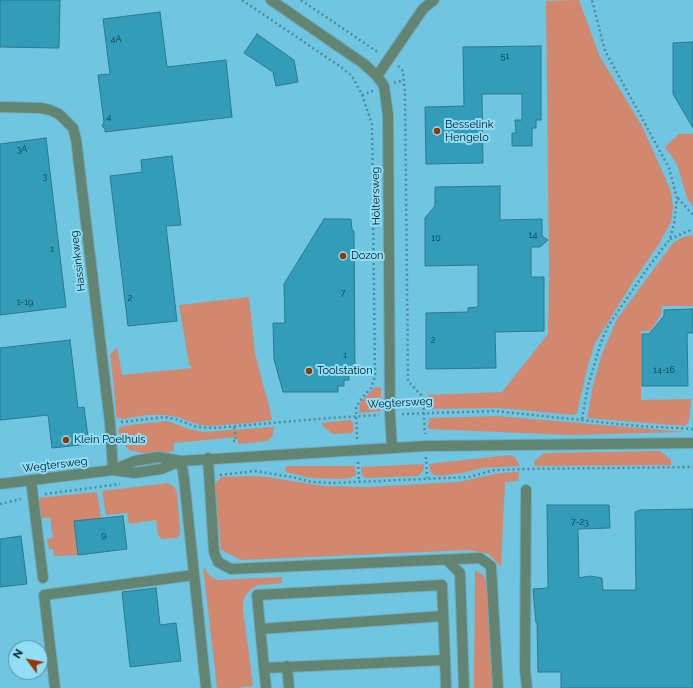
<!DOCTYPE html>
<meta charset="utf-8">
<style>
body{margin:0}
#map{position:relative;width:693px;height:688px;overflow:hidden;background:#86d1e9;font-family:Raleway,sans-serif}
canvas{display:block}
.north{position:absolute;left:8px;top:640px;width:40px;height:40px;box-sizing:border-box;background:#92def7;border:1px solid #588fa2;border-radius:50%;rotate:302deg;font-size:11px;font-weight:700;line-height:16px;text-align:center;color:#001922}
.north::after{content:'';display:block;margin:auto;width:14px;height:18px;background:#983401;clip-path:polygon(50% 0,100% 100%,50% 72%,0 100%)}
</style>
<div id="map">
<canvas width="693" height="688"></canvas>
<div class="north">N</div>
</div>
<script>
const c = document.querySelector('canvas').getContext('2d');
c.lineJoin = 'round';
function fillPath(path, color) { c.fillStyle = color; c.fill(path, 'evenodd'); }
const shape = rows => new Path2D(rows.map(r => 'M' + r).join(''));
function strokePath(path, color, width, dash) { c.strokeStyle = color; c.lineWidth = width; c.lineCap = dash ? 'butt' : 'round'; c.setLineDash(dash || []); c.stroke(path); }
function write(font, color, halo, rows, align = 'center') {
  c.font = font + ' Raleway,sans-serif'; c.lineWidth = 4; c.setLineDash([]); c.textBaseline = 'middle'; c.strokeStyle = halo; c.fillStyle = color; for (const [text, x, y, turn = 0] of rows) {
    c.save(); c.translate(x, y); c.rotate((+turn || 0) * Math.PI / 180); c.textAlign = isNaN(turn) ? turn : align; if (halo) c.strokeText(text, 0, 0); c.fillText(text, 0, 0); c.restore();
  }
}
fillPath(shape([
 [0,0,693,0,693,688,0,688],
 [16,648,40,648,40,672,16,672]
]), '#70c5e0');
fillPath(shape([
 [579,0,600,57,642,126,666,180,671,192,673,208,671,222,659,244,634,280,595,343,587,369,577,413,573,415,500,408,428,409,428,395,502,392,548,334,549,268,546,1],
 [679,134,693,134,693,207,687,198,677,164,665,147],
 [693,235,693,306,662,306,661,315,650,331,641,331,641,400,691,399,689,421,685,426,587,418,593,385,602,354,617,319,673,243,683,237],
 [249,297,255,353,266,396,264,397,267,397,272,420,249,423,211,426,199,425,178,417,165,415,147,415,122,419,116,417,114,387,110,355,117,347,122,375,192,368,189,364,179,305],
 [375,387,381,388,381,411,359,413,360,403],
 [497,416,686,432,571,435,428,429,429,418],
 [351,420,353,423,353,431,352,433,333,434,325,428,321,423],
 [167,421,189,429,204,432,274,427,273,435,268,441,238,444,237,437,174,443,174,451,153,454,138,452,129,450,123,443,118,431,120,427,130,425],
 [660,451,671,460,671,465,534,466,535,460,545,453],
 [509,455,515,457,520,466,482,468,463,473,438,476,433,474,430,471,429,464],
 [424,464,424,467,423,471,418,476,365,478,362,474,361,471,361,467],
 [286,466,355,466,356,475,350,478,341,479,311,478,285,472],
 [519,472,518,481,505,482,501,567,489,554,469,550,241,560,221,550,215,489,216,483,221,477,251,476,267,477,323,486,367,487,458,482,500,473],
 [168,483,174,487,177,492,180,531,180,535,177,538,162,539,158,535,156,520,129,524,127,513,106,515,102,491],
 [97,492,101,518,74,522,78,555,54,556,53,549,49,549,47,539,53,538,50,517,40,519,37,498],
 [203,566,208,574,213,578,217,580,282,577,282,583,259,585,251,589,245,596,243,602,243,609,253,686,237,688,217,688],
 [475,570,484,576,490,593,494,688,474,688]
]), '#d1886e');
const building = shape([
 [0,0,60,0,59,48,0,47,0,0],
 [160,12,167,67,226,60,232,117,105,132,105,129,102,126,104,122,98,75,110,74,103,19,160,12],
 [257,34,294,60,298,82,276,86,273,72,244,53,257,34],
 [693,42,693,128,673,94,673,43,693,42],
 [541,46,541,120,536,120,536,128,532,128,532,146,512,146,512,133,516,133,515,120,522,120,522,94,482,94,483,163,426,164,425,107,464,106,463,47,541,46],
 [46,138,66,307,0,315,0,144,46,138],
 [172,156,181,225,166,226,177,321,128,326,110,176,142,172,141,160,172,156],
 [500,186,500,220,542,219,542,236,548,240,540,247,531,247,531,277,544,277,544,331,495,332,496,368,426,369,426,313,468,312,468,308,478,307,478,265,425,266,425,218,435,206,435,187,500,186],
 [324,219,351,219,352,230,354,231,355,374,349,374,349,380,344,380,344,386,338,386,338,392,283,392,274,359,273,323,285,323,284,284,324,219],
 [693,309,693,333,687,333,688,386,642,386,642,334,649,334,664,316,664,310,693,309],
 [70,340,78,408,84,407,89,444,52,448,48,415,0,420,0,348,70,340],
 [547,505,609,505,610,528,578,529,579,578,590,576,602,578,603,590,636,590,635,512,640,510,693,509,693,688,561,688,561,672,538,672,537,622,536,623,533,589,548,588,547,505],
 [123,516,127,549,78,555,74,521,123,516],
 [21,536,27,584,0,587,0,539,21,536],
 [156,588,160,625,176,623,181,661,130,667,122,592,156,588]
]);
fillPath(building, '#339cb9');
strokePath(building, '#2b7a90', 1);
const minor = shape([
 [271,0,364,64,377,76,384,86,388,115,390,414,392,448],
 [377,76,423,9,434,0],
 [0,107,41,108,50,110,59,114,73,128,76,139,110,423,113,470],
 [208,458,214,552,218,562,231,569,480,558,491,566,498,688],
 [181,461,184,478,206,688],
 [113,470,135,461,158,457,181,461,426,446,693,443],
 [31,480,43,578],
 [0,484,113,470,134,473,161,469,181,461],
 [526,490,525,670,527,688],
 [447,560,460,573,464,688],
 [260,629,443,616],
 [287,666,289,688],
 [264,668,257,595,442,585,445,660],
 [55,688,44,595,194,575],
 [266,688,264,668,445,660,446,688]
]);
strokePath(minor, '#6bacc1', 12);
strokePath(shape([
 [242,0,341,67,352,76,362,95,372,124,375,377,371,388,362,398,356,407,357,439],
 [301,0,379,53],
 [398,66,403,71,405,93,408,381,423,397,425,434],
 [394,83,404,80],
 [362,95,373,91],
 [678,198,693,215],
 [670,239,693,229],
 [402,414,495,411,638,426,693,429],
 [582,419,588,386,601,342,608,326,647,269,670,239,674,224,677,198,669,168,636,107,605,51,592,0],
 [121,422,165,417,175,419,197,427,214,428,329,418,379,415],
 [233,441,236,441,234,426],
 [426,457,427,478],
 [358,462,359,481],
 [220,475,255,471,292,477,312,482,333,483,469,477,494,470,526,469,693,467],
 [45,494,120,484],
 [0,504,21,499]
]), '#528a9c', 2.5, [2, 3]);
strokePath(minor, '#648472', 10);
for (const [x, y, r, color] of [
 [437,131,4,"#983401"],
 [343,256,4,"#983401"],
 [309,371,4,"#983401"],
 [66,440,4,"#983401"]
]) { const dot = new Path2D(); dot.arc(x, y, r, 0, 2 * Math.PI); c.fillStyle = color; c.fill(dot); strokePath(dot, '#92def7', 1.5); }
write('9px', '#0d3a48', null, [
 ["4A",116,39],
 ["51",505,56],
 ["4",109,117],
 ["3A",22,149],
 ["3",45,176],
 ["14",533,235],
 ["10",436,238],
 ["1",52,249],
 ["7",343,293],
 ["2",130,298],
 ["1-19",25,302],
 ["2",433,340],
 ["1",345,355],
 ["14-16",664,370],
 ["7-23",580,522],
 ["9",104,535]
]);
write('11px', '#001922', '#92def7', [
 ["Besselink",445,125],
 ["Hengelo",445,138],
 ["Dozon",351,256],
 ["Toolstation",317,371],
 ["Klein Poelhuis",74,440]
], 'left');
write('11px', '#001922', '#92def7', [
 ["Höltersweg",376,196,-91],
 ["Hassinkweg",78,261,-97],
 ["Wegtersweg",400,403,-3],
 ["Wegtersweg",55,465,-7]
]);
</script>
